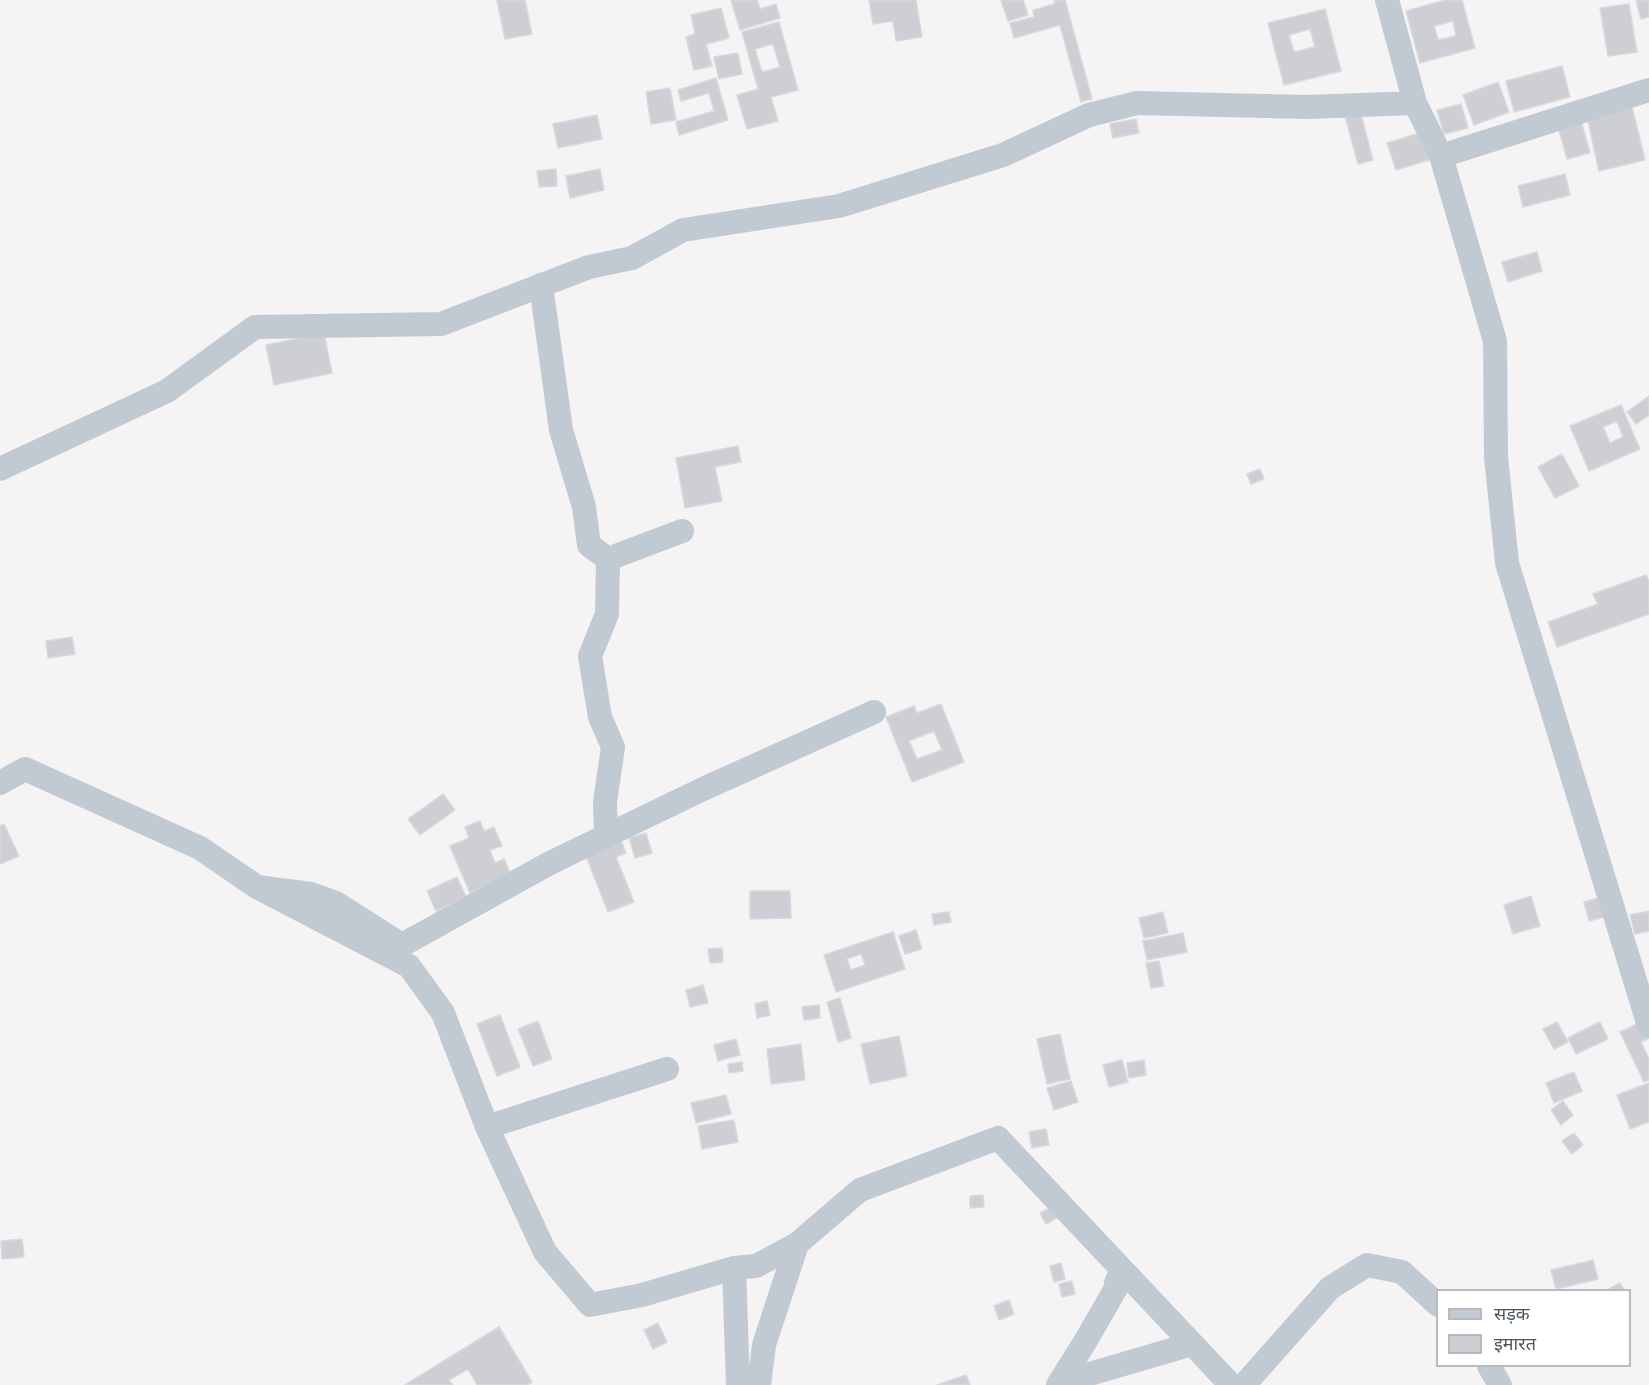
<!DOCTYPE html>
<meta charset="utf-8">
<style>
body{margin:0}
#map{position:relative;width:1649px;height:1385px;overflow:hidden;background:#f5f3f3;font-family:"Open Sans","Noto Sans Devanagari",sans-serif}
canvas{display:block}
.legend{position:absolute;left:1436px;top:1289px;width:195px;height:78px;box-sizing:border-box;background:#fff;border:2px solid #b7bbc0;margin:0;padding:8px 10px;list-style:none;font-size:18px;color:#4a5661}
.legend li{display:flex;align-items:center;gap:12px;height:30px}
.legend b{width:30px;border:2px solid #b7bbc0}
</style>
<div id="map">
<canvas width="1649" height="1385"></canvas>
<ul class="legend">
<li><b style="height:8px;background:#c1cad2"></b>सड़क</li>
<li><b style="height:16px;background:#cdcfd5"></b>इमारत</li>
</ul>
</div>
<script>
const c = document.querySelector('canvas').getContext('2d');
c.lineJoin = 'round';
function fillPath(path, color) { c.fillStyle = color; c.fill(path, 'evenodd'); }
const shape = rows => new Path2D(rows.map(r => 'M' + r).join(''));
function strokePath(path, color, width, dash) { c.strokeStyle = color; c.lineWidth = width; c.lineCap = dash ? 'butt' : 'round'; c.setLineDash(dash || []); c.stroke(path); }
const building = shape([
 [497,0,525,0,532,34,505,39,497,0],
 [731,0,757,0,760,9,776,4,780,18,740,30,731,0],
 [869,0,916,0,922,37,896,41,893,21,873,24,869,0],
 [1001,0,1023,0,1028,15,1008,21,1001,0],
 [1054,0,1065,0,1092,99,1081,102,1060,25,1014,38,1010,23,1034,17,1033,10,1055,4,1054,0],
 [1446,0,1462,0,1475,48,1420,63,1406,11,1446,0],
 [1453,21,1456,36,1438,40,1434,26,1453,21],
 [1636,0,1649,0,1649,17,1641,19,1636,0],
 [1629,4,1637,52,1608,56,1600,8,1629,4],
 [721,8,729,38,706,44,712,66,694,70,686,37,695,34,691,15,721,8],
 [1325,9,1341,71,1284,85,1268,23,1325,9],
 [1310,29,1315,47,1294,52,1289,35,1310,29],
 [779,22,798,90,771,97,778,121,747,129,737,95,758,89,742,32,779,22],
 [773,44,780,67,762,72,755,49,773,44],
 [738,53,742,74,719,79,714,57,738,53],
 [1562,66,1570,97,1514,112,1506,81,1562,66],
 [716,78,728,120,679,135,676,122,714,111,709,93,681,101,678,90,716,78],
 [1498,82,1509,112,1474,125,1463,95,1498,82],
 [670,88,676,120,651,124,646,92,670,88],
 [1461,104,1468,128,1444,134,1437,110,1461,104],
 [1632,107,1645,160,1599,171,1587,117,1632,107],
 [1360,111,1373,160,1358,164,1345,116,1360,111],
 [597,115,602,139,558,148,553,124,597,115],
 [1580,117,1590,153,1567,159,1557,123,1580,117],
 [1136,119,1139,133,1113,138,1110,124,1136,119],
 [1423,132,1432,159,1396,170,1387,143,1423,132],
 [556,169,557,186,539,187,537,171,556,169],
 [600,169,604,190,570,198,566,176,600,169],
 [1565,174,1570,195,1523,207,1518,186,1565,174],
 [1537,252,1542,271,1508,282,1502,262,1537,252],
 [324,333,332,373,274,385,266,345,324,333],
 [1649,396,1649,415,1636,424,1627,412,1649,396],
 [1621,405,1640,449,1589,471,1570,426,1621,405],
 [1617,421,1623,437,1610,443,1603,427,1617,421],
 [738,446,741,462,715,467,722,501,685,508,676,458,738,446],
 [1562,454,1579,486,1555,498,1538,467,1562,454],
 [1260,469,1264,479,1251,484,1247,474,1260,469],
 [1646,575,1649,582,1649,614,1557,647,1548,622,1598,604,1593,594,1646,575],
 [72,637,75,654,48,658,46,641,72,637],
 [941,704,964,762,912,782,886,717,914,706,917,713,941,704],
 [934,731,942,750,917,759,909,741,934,731],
 [443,794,455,810,420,835,408,819,443,794],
 [480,821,484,831,494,827,502,846,490,850,495,863,504,859,511,875,470,893,450,846,469,838,465,827,480,821],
 [4,824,19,856,0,864,0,826,4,824],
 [646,833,652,853,635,858,629,838,646,833],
 [621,841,626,853,616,857,634,902,608,912,585,853,621,841],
 [457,877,466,897,436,911,427,891,457,877],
 [750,891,790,891,791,918,750,919,750,891],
 [1609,895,1615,914,1589,921,1584,902,1609,895],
 [1531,896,1540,926,1513,934,1504,905,1531,896],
 [1649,911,1649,931,1635,934,1630,915,1649,911],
 [949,912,951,922,934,925,932,914,949,912],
 [1163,912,1168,933,1144,938,1139,918,1163,912],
 [916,930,922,949,905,954,899,936,916,930],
 [893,932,905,969,836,992,824,955,893,932],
 [861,954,865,965,851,970,847,959,861,954],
 [1183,933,1187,952,1147,960,1143,941,1183,933],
 [722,948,723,962,710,963,708,949,722,948],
 [1159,961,1164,986,1151,988,1146,963,1159,961],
 [703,985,708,1003,690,1007,686,990,703,985],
 [840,998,851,1038,838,1042,827,1002,840,998],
 [767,1001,770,1015,757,1018,755,1004,767,1001],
 [819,1005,820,1018,804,1020,802,1007,819,1005],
 [500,1015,520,1067,497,1076,477,1024,500,1015],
 [538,1021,552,1059,533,1066,518,1029,538,1021],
 [1557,1022,1568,1042,1554,1049,1543,1029,1557,1022],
 [1600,1022,1608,1039,1576,1054,1568,1038,1600,1022],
 [1641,1022,1649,1038,1641,1042,1649,1059,1649,1080,1644,1082,1620,1032,1641,1022],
 [1060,1034,1070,1079,1047,1084,1037,1039,1060,1034],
 [899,1036,907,1076,870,1084,861,1044,899,1036],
 [736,1039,740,1055,718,1061,714,1045,736,1039],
 [801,1044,805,1080,771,1084,767,1049,801,1044],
 [1122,1060,1128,1082,1109,1087,1103,1065,1122,1060],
 [1144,1060,1146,1075,1129,1078,1127,1063,1144,1060],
 [742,1062,743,1071,729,1073,728,1064,742,1062],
 [1574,1072,1582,1091,1554,1103,1546,1083,1574,1072],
 [1071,1081,1078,1102,1054,1110,1047,1088,1071,1081],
 [1649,1083,1649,1122,1630,1129,1617,1095,1649,1083],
 [726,1095,731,1114,696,1123,691,1103,726,1095],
 [1563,1101,1573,1115,1561,1125,1551,1110,1563,1101],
 [734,1120,738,1142,702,1149,698,1126,734,1120],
 [1046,1129,1049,1145,1032,1148,1029,1132,1046,1129],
 [1574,1133,1583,1145,1572,1154,1562,1141,1574,1133],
 [983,1195,984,1207,970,1208,970,1196,983,1195],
 [1052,1207,1058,1217,1046,1224,1040,1213,1052,1207],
 [22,1239,24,1257,2,1259,1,1241,22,1239],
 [1593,1260,1598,1279,1556,1289,1551,1270,1593,1260],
 [1061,1263,1065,1279,1054,1282,1050,1266,1061,1263],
 [1072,1281,1075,1294,1062,1297,1059,1284,1072,1281],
 [1620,1283,1624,1290,1607,1290,1620,1283],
 [1009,1300,1014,1314,999,1320,994,1306,1009,1300],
 [658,1323,667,1342,653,1349,644,1330,658,1323],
 [499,1327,532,1382,527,1385,477,1385,468,1369,449,1380,453,1385,405,1385,499,1327],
 [966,1375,970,1385,937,1385,966,1375]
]);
fillPath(building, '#cdcfd5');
strokePath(building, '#d7d9de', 1.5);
strokePath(shape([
 [1387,0,1415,103,1441,156,1495,341,1496,457,1507,563,1649,1026],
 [1441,156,1649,90],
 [541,285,561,430,584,507,589,545,608,559,607,614,590,656,600,717,613,747,605,802,606,836],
 [0,469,167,391,255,327,441,324,589,267,632,258,683,230,839,206,1003,155,1089,115,1137,103,1308,107,1415,103],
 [608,559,682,531],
 [0,783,25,769,200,848,257,887,311,894,336,903,402,945,550,863,703,789,874,712],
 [257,887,409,966,443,1013,487,1127,545,1252,590,1305,642,1295,734,1268,756,1266,797,1244,860,1190,998,1138,1231,1385],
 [487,1127,667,1069],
 [734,1268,738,1385],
 [1489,1366,1500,1385],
 [1059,1383,1192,1344],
 [759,1385,764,1345,797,1244],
 [1058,1385,1085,1342,1116,1288,1116,1283,1121,1272,1120,1268],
 [1244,1385,1330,1288,1367,1265,1402,1272,1438,1305]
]), '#c1cad2', 24);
</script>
